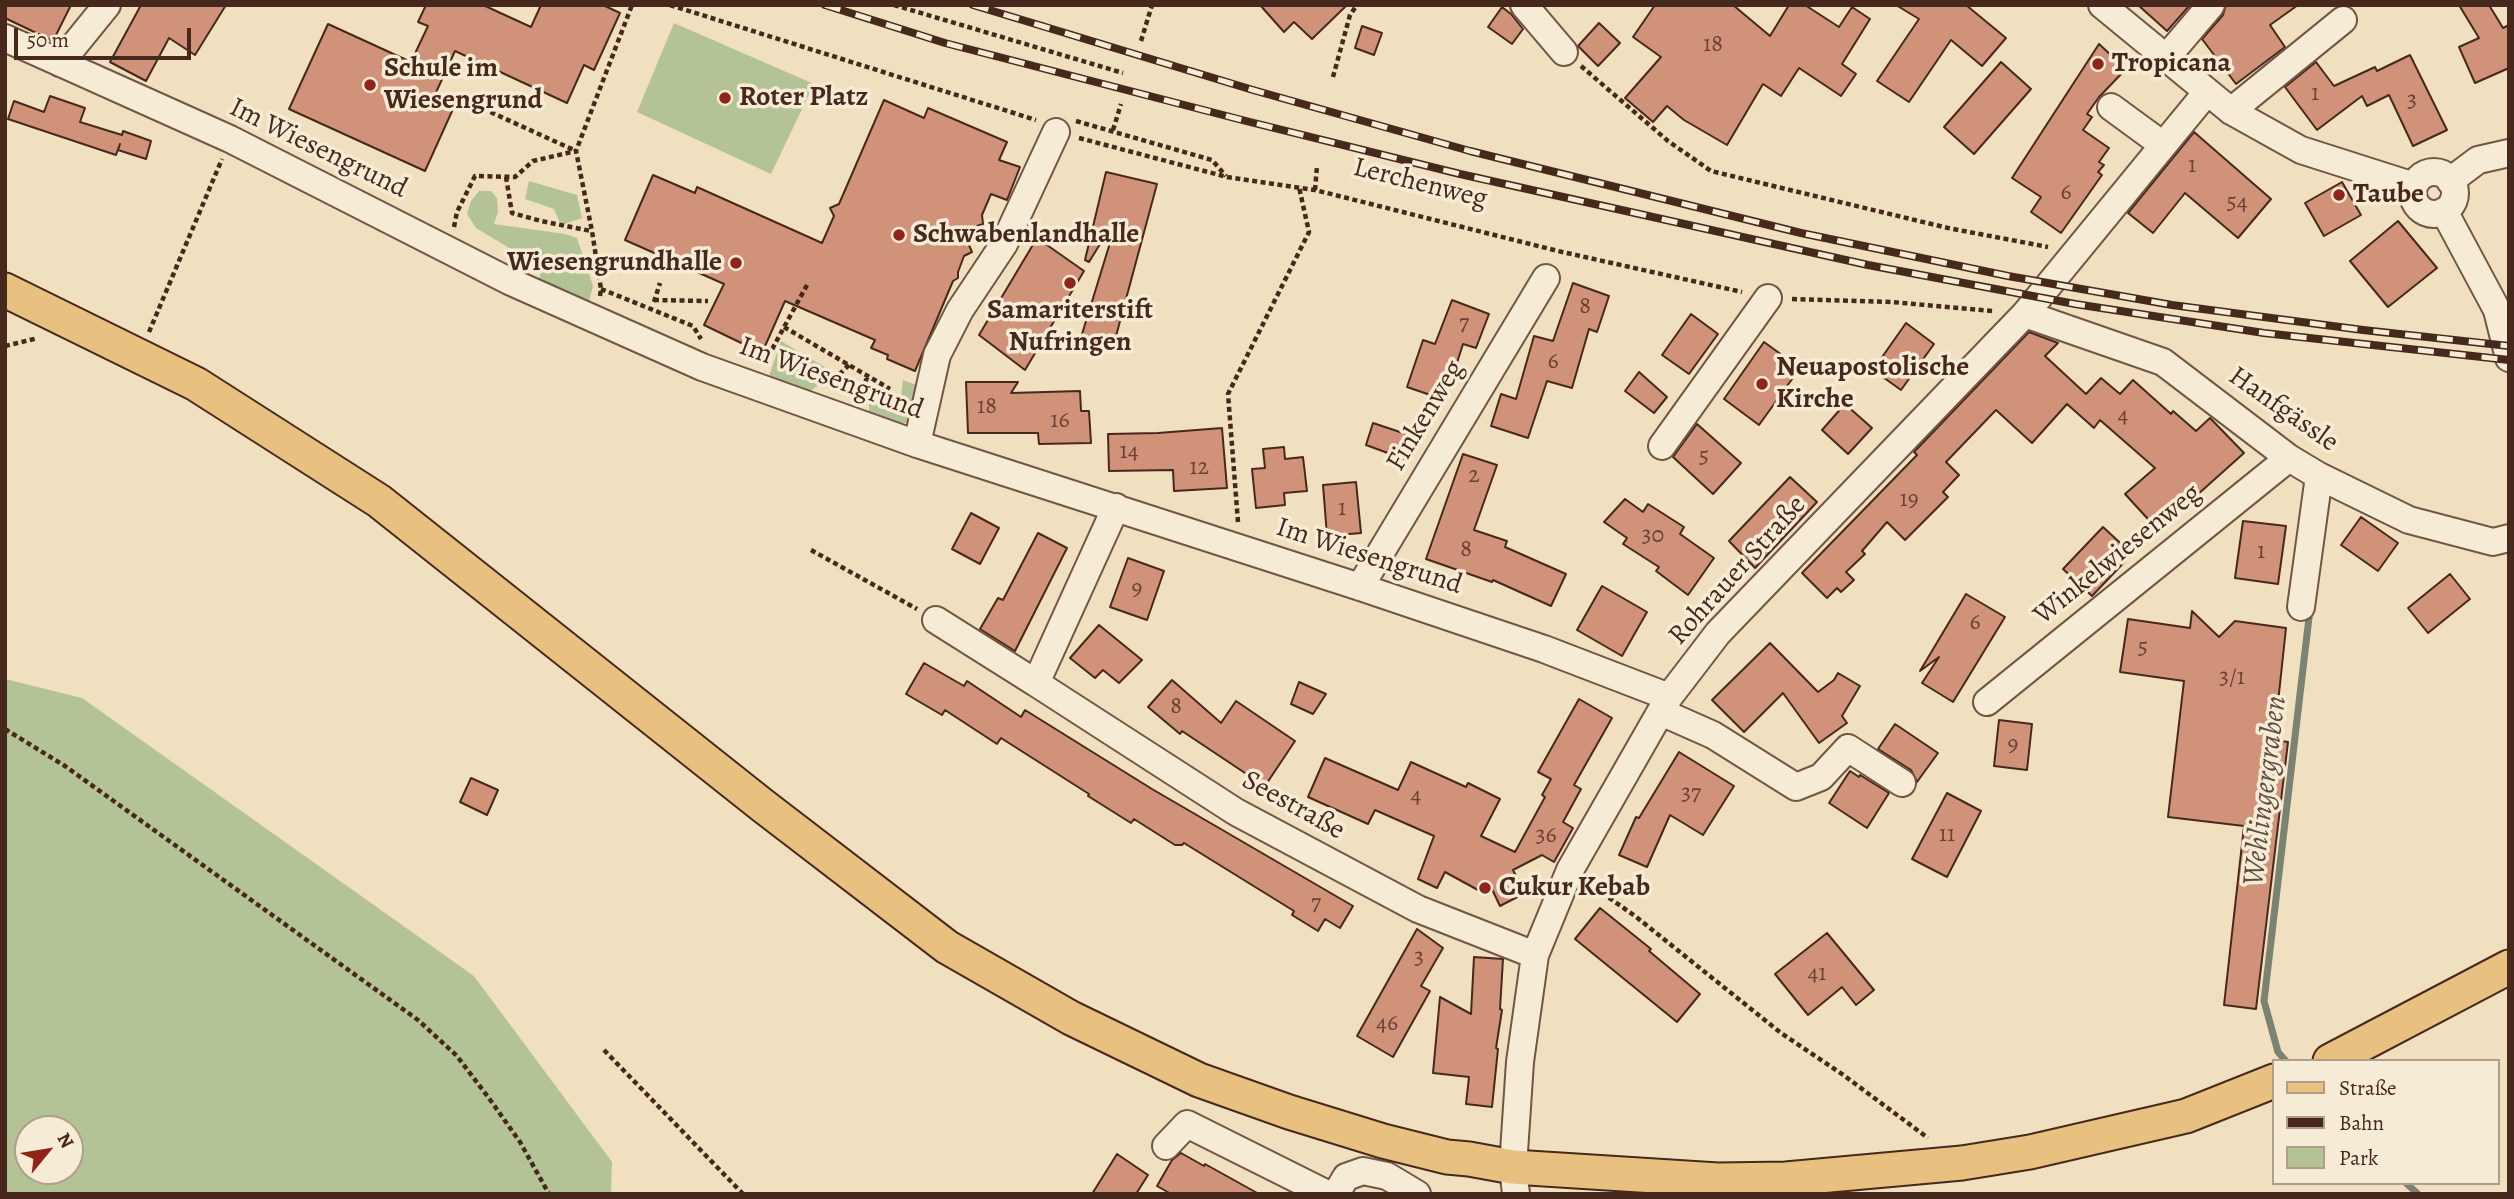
<!DOCTYPE html>
<meta charset="utf-8">
<style>
body{margin:0}
#map{position:relative;width:2514px;height:1199px;overflow:hidden;background:#f1e0bf;font-family:Alegreya,serif}
canvas{display:block}
.frame{position:absolute;inset:0;border:7px solid #47281c;pointer-events:none}
.legend{position:absolute;left:2272px;top:1059px;width:228px;height:126px;box-sizing:border-box;background:#f6ebd5;border:2px solid #b09d8b;margin:0;padding:9px 12px;list-style:none;font-size:21px;color:#47281c}
.legend li{display:flex;align-items:center;gap:14px;height:35px}
.legend b{width:35px;border:2px solid #b09d8b}
.north{position:absolute;left:14px;top:1115px;width:70px;height:70px;box-sizing:border-box;background:#f6ebd5;border:2px solid #b09d8b;border-radius:50%;rotate:60deg;font-size:19px;font-weight:700;line-height:28px;text-align:center;color:#47281c}
.north::after{content:'';display:block;margin:auto;width:24px;height:32px;background:#8f2418;clip-path:polygon(50% 0,100% 100%,50% 72%,0 100%)}
.scale{position:absolute;left:14px;top:28px;width:177px;height:32px;box-sizing:border-box;border:4px solid #47281c;border-top:0;padding-left:9px;font-size:21px;line-height:24px;white-space:nowrap;color:#47281c;-webkit-text-stroke:5px #f6ebd5;paint-order:stroke}
</style>
<div id="map">
<canvas width="2514" height="1199"></canvas>
<div class="frame"></div>
<ul class="legend">
<li><b style="height:9px;background:#e8c080"></b>Straße</li>
<li><b style="height:9px;background:#47281c"></b>Bahn</li>
<li><b style="height:19px;background:#b4c396"></b>Park</li>
</ul>
<div class="north">N</div>
<div class="scale">50 m</div>
</div>
<script>
const c = document.querySelector('canvas').getContext('2d');
c.lineJoin = 'round';
function fillPath(path, color) { c.fillStyle = color; c.fill(path, 'evenodd'); }
const shape = rows => new Path2D(rows.map(r => 'M' + r).join(''));
function strokePath(path, color, width, dash) { c.strokeStyle = color; c.lineWidth = width; c.lineCap = dash ? 'butt' : 'round'; c.setLineDash(dash || []); c.stroke(path); }
function write(font, color, halo, rows, align = 'center') {
  c.font = font + ' Alegreya,serif'; c.lineWidth = 7; c.setLineDash([]); c.textBaseline = 'middle'; c.strokeStyle = halo; c.fillStyle = color; for (const [text, x, y, turn = 0] of rows) {
    c.save(); c.translate(x, y); c.rotate((+turn || 0) * Math.PI / 180); c.textAlign = isNaN(turn) ? turn : align; if (halo) c.strokeText(text, 0, 0); c.fillText(text, 0, 0); c.restore();
  }
}
fillPath(shape([
 [674,23,814,84,771,174,637,112],
 [529,181,577,195,582,218,561,225,554,209,525,199],
 [479,191,491,191,497,198,498,212,494,224,565,234,577,238,593,286,588,305,539,283,541,267,476,228,467,214,471,201],
 [781,341,835,373,805,395,767,382],
 [903,380,919,386,910,423,893,423,869,414,869,396,889,403,900,403],
 [5,679,82,698,474,976,612,1162,611,1194,5,1194],
 [70,1129,70,1171,28,1171,28,1129]
]), '#b4c396');
strokePath(shape([
 [2286,1061,2278,1052,2264,1001,2310,609],
 [2406,1183,2418,1194]
]), '#7a8272', 7);
const building = shape([
 [5,5,71,5,53,41,5,18,5,5],
 [141,5,226,5,195,55,169,38,146,81,110,62,141,5],
 [426,5,483,5,531,27,541,5,603,5,620,13,594,70,584,65,567,103,455,51,433,99,453,109,425,171,289,109,328,24,411,62,428,26,418,22,426,5],
 [1260,5,1347,5,1312,39,1294,22,1284,32,1260,5],
 [1655,5,1733,5,1770,36,1789,5,1805,5,1839,27,1852,7,1870,19,1842,64,1856,74,1841,96,1799,68,1781,96,1763,84,1727,145,1684,120,1667,106,1653,122,1625,98,1661,57,1633,37,1655,5],
 [1896,5,1966,5,2006,38,1982,66,1951,40,1909,102,1877,81,1919,19,1896,5],
 [2138,5,2190,5,2167,31,2138,5],
 [2226,5,2298,5,2270,25,2285,47,2236,84,2202,39,2223,15,2226,5],
 [2459,5,2489,5,2503,28,2509,25,2509,68,2475,83,2459,47,2479,38,2459,5],
 [1502,7,1511,14,1523,29,1512,44,1488,27,1502,7],
 [1599,23,1620,43,1598,66,1578,46,1599,23],
 [1362,26,1382,33,1374,55,1355,48,1362,26],
 [2099,44,2126,69,2099,97,2087,114,2092,117,2083,130,2109,148,2099,162,2104,165,2098,172,2102,175,2061,233,2031,212,2041,197,2012,178,2099,44],
 [2410,55,2447,130,2413,146,2389,95,2367,106,2362,96,2317,130,2285,87,2316,62,2334,86,2375,67,2377,71,2410,55],
 [2001,62,2031,89,1974,154,1944,127,2001,62],
 [50,96,85,108,80,122,122,135,123,131,151,141,146,159,118,150,120,144,116,155,8,119,14,101,44,112,50,96],
 [884,100,924,118,928,108,1007,142,999,160,1020,167,1007,200,991,194,982,215,983,224,977,226,969,245,972,252,964,256,958,272,958,278,953,281,915,371,887,359,888,355,871,348,875,340,785,301,762,353,704,325,724,284,625,240,653,175,695,193,697,187,822,243,834,216,830,208,839,204,884,100],
 [2194,132,2271,199,2238,238,2185,193,2153,233,2128,213,2194,132],
 [1106,172,1157,184,1112,351,1079,344,1113,233,1108,231,1089,262,1085,260,1106,172],
 [2342,182,2361,215,2324,236,2305,203,2342,182],
 [2398,221,2437,268,2388,307,2350,261,2398,221],
 [1037,238,1084,271,1025,370,979,335,1037,238],
 [1573,283,1609,296,1597,332,1589,329,1572,388,1547,381,1528,438,1491,426,1501,394,1516,399,1534,336,1553,341,1573,283],
 [1452,300,1489,314,1476,348,1463,344,1445,400,1407,387,1423,340,1435,344,1452,300],
 [1691,314,1718,334,1689,374,1662,355,1691,314],
 [1906,323,1934,344,1901,390,1873,370,1906,323],
 [2029,332,2058,343,2045,356,2086,394,2101,378,2120,394,2133,380,2171,414,2173,411,2196,431,2210,418,2244,453,2158,530,2125,494,2155,468,2100,420,2094,428,2067,404,2032,443,1996,410,1946,462,1959,475,1943,492,1948,497,1905,540,1887,522,1862,551,1865,554,1846,572,1854,580,1841,592,1837,588,1827,598,1802,573,1917,455,1914,452,2029,332],
 [1764,342,1800,368,1759,425,1724,399,1764,342],
 [1639,372,1667,397,1654,413,1625,391,1639,372],
 [966,382,1018,382,1011,393,1080,391,1081,411,1089,411,1091,443,1039,444,1038,433,968,433,966,382],
 [1845,404,1872,428,1848,454,1822,430,1845,404],
 [1373,423,1415,437,1407,460,1366,445,1373,423],
 [1697,424,1741,463,1713,494,1673,457,1697,424],
 [1222,428,1227,488,1174,491,1173,470,1109,471,1108,434,1158,433,1222,428],
 [1284,447,1285,459,1303,457,1307,491,1284,493,1285,505,1256,508,1252,469,1265,468,1263,449,1284,447],
 [1463,454,1497,465,1474,530,1507,541,1505,547,1566,574,1551,606,1493,580,1492,582,1426,559,1463,454],
 [1790,477,1817,502,1755,568,1729,541,1790,477],
 [1356,482,1361,533,1327,536,1323,485,1356,482],
 [1625,499,1643,512,1648,504,1684,527,1680,534,1714,558,1688,595,1656,571,1659,567,1623,544,1627,538,1604,522,1625,499],
 [971,513,999,528,980,564,952,549,971,513],
 [2361,517,2398,543,2378,571,2341,545,2361,517],
 [2243,521,2286,526,2278,584,2235,578,2243,521],
 [2103,527,2132,554,2092,596,2063,569,2103,527],
 [1038,533,1067,548,1015,651,980,629,998,598,1003,600,1038,533],
 [1128,558,1164,571,1147,620,1110,607,1128,558],
 [2450,574,2470,599,2428,633,2408,608,2450,574],
 [1602,586,1647,612,1622,656,1577,630,1602,586],
 [1966,594,2005,617,1953,702,1922,683,1939,657,1920,671,1966,594],
 [2192,611,2219,637,2235,621,2286,628,2274,740,2288,742,2256,1009,2224,1005,2244,826,2168,817,2184,681,2120,672,2128,619,2190,628,2192,611],
 [1099,625,1142,660,1119,683,1103,670,1095,678,1070,658,1099,625],
 [1770,643,1818,692,1834,680,1838,673,1860,686,1842,716,1847,723,1819,743,1783,693,1744,732,1712,700,1770,643],
 [924,663,964,686,967,681,1021,717,1025,710,1152,789,1353,906,1340,928,1325,919,1318,931,1292,915,1294,911,1184,843,1182,845,1175,845,1134,819,1131,823,1088,796,1089,794,1001,738,997,744,945,710,942,715,906,694,924,663],
 [1172,680,1221,723,1236,701,1295,741,1267,783,1260,783,1182,731,1180,734,1148,707,1172,680],
 [1299,682,1326,694,1313,714,1291,704,1299,682],
 [1579,699,1612,718,1574,785,1581,789,1563,822,1573,828,1554,862,1542,855,1513,870,1525,893,1500,906,1489,883,1478,890,1445,872,1437,888,1418,879,1434,836,1375,810,1368,824,1308,797,1325,758,1398,790,1411,762,1466,787,1468,783,1500,799,1481,836,1515,852,1545,797,1542,795,1551,779,1538,772,1579,699],
 [1999,720,2032,724,2027,770,1994,766,1999,720],
 [1895,724,1938,753,1917,782,1911,770,1878,749,1895,724],
 [1679,752,1734,786,1703,835,1670,815,1647,867,1619,855,1636,817,1639,818,1679,752],
 [1850,771,1859,777,1860,775,1889,793,1867,828,1829,803,1850,771],
 [471,778,498,790,487,815,460,802,471,778],
 [1947,793,1981,811,1947,877,1912,859,1947,793],
 [1600,908,1651,949,1649,951,1700,994,1677,1022,1575,939,1600,908],
 [1417,929,1443,948,1421,986,1430,991,1393,1057,1357,1036,1417,929],
 [1827,933,1874,990,1856,1005,1842,987,1808,1015,1775,974,1827,933],
 [1474,957,1503,959,1500,1009,1502,1010,1496,1048,1498,1049,1492,1107,1466,1104,1469,1077,1433,1073,1440,997,1471,1014,1474,957],
 [1181,1153,1204,1166,1205,1164,1259,1194,1171,1194,1157,1186,1172,1160,1181,1153],
 [1117,1154,1148,1175,1136,1194,1092,1194,1117,1154]
]);
fillPath(building, '#d1927a');
strokePath(building, '#47281c', 2);
const minor = shape([
 [1524,5,1564,52],
 [2102,5,2231,111,2301,150,2414,186],
 [5,38,230,139,509,281,702,367,917,444,1360,587,1544,649,1669,697],
 [2166,58,2211,5],
 [60,63,107,5],
 [2111,107,2163,145],
 [2231,111,2343,20],
 '2413 193a21 21 0 1 1 42 0a21 21 0 1 1-42 0Z',
 [2450,181,2478,160,2509,153],
 [2444,211,2497,310,2509,358],
 [2025,314,2163,362,2289,458,2319,476,2409,520,2493,542,2509,538],
 [917,444,937,355,960,310,1004,244,1056,132],
 [1662,446,1768,298],
 [1116,507,1036,683,1236,812,1418,909,1535,955],
 [1360,587,1546,278],
 [2301,607,2319,476],
 [936,620,1036,683],
 [1987,702,2289,458],
 [1661,712,1713,735,1796,787,1821,777,1848,748,1902,783],
 [1166,1146,1187,1124,1327,1194],
 [1336,1194,1346,1177,1363,1171,1387,1176,1417,1194],
 [1516,1194,1513,1167,1520,1062,1535,955,1570,870,1669,697,1718,633,2025,314,2207,92]
]);
const major = shape([
 [5,290,196,384,379,501,762,805,947,947,1071,1018,1199,1080,1289,1112,1383,1141,1447,1157,1469,1159,1513,1167,1718,1180,1786,1179,1962,1163,2030,1152,2186,1116,2274,1081],
 [2330,1061,2509,967]
]);
strokePath(minor, '#725645', 30);
strokePath(major, '#47281c', 37);
strokePath(shape([
 [670,5,1036,120],
 [894,5,1123,73],
 [1141,41,1152,5],
 [1581,66,1668,141,1711,171,1948,228,2048,247],
 [1333,77,1350,15,1357,5],
 [475,105,576,151],
 [1076,121,1212,160,1226,176],
 [1113,130,1121,104],
 [1079,138,1227,177,1315,190,1558,251,1742,292],
 [506,177,512,213,541,221,591,231],
 [1315,190,1317,166],
 [454,227,457,212,475,176,515,177,533,161,576,151],
 [601,289,693,326,701,339],
 [600,296,601,289,592,231,576,151,632,5],
 [1792,299,1892,302,1993,311],
 [654,300,708,301],
 [654,302,660,283],
 [784,327,890,389],
 [149,332,222,159],
 [5,346,38,338],
 [764,364,807,285],
 [827,386,849,365],
 [858,397,868,376],
 [1238,522,1228,394,1309,232,1299,187],
 [811,550,917,609],
 [5,729,65,766,418,1020,457,1056,491,1101,520,1142,549,1194],
 [1588,883,1635,916,1781,1033,1842,1074,1928,1138],
 [604,1050,743,1194]
]), '#47281c', 4.5, [5, 3.5]);
strokePath(minor, '#f6ebd5', 26);
strokePath(major, '#e8c080', 33);
const rail = shape([
 [825,5,945,43,1246,121,1460,174,1868,265,2075,304,2264,333,2509,360],
 [973,5,1253,90,1470,151,1801,233,2008,276,2172,305,2363,330,2509,346]
]);
strokePath(rail, '#47281c', 8);
strokePath(rail, '#f6ebd5', 5, [16]);
for (const [x, y, r, color] of [
 [2098,64,7,"#8f2418"],
 [370,85,7,"#8f2418"],
 [725,98,7,"#8f2418"],
 [2339,195,7,"#8f2418"],
 [899,235,7,"#8f2418"],
 [736,263,7,"#8f2418"],
 [1070,283,7,"#8f2418"],
 [1762,384,7,"#8f2418"],
 [1485,888,7,"#8f2418"]
]) { const dot = new Path2D(); dot.arc(x, y, r, 0, 2 * Math.PI); c.fillStyle = color; c.fill(dot); strokePath(dot, '#f6ebd5', 2.5); }
write('24px', '#6a4234', null, [
 ["18",1713,45],
 ["1",2315,94],
 ["3",2412,101],
 ["1",2192,166],
 ["6",2066,193],
 ["54",2237,203],
 ["8",1585,307],
 ["7",1464,324],
 ["6",1553,362],
 ["18",987,407],
 ["4",2123,416],
 ["16",1060,421],
 ["14",1129,452],
 ["5",1704,457],
 ["12",1199,468],
 ["2",1474,476],
 ["19",1909,500],
 ["1",1342,509],
 ["30",1653,536],
 ["8",1466,550],
 ["1",2261,552],
 ["9",1137,589],
 ["6",1975,623],
 ["5",2143,648],
 ["3/1",2232,678],
 ["8",1176,707],
 ["9",2013,745],
 ["37",1691,794],
 ["4",1416,796],
 ["11",1947,835],
 ["36",1546,836],
 ["7",1316,904],
 ["3",1419,958],
 ["41",1817,974],
 ["46",1387,1024]
]);
write('bold 28px', '#47281c', '#f6ebd5', [
 ["Tropicana",2112,64],
 ["Schule im",384,69],
 ["Wiesengrund",384,101],
 ["Roter Platz",739,98],
 ["Taube",2353,195],
 ["Schwabenlandhalle",913,235],
 ["Wiesengrundhalle",722,263,"right"],
 ["Samariterstift",1070,311,"center"],
 ["Nufringen",1070,343,"center"],
 ["Neuapostolische",1776,368],
 ["Kirche",1776,400],
 ["Cukur Kebab",1499,888]
], 'left');
write('28px', '#47281c', '#f6ebd5', [
 ["Im Wiesengrund",318,149,26],
 ["Lerchenweg",1420,184,14],
 ["Im Wiesengrund",831,379,20],
 ["Hanfgässle",2283,410,35],
 ["Finkenweg",1426,416,-59],
 ["Winkelwiesenweg",2118,555,-39],
 ["Im Wiesengrund",1369,557,18],
 ["Rohrauer Straße",1738,571,-48],
 ["Seestraße",1293,806,29]
]);
write('italic 30px', '#5c4e40', '#f6ebd5', [
 ["Wehlingergraben",2266,791,-83]
]);
</script>
